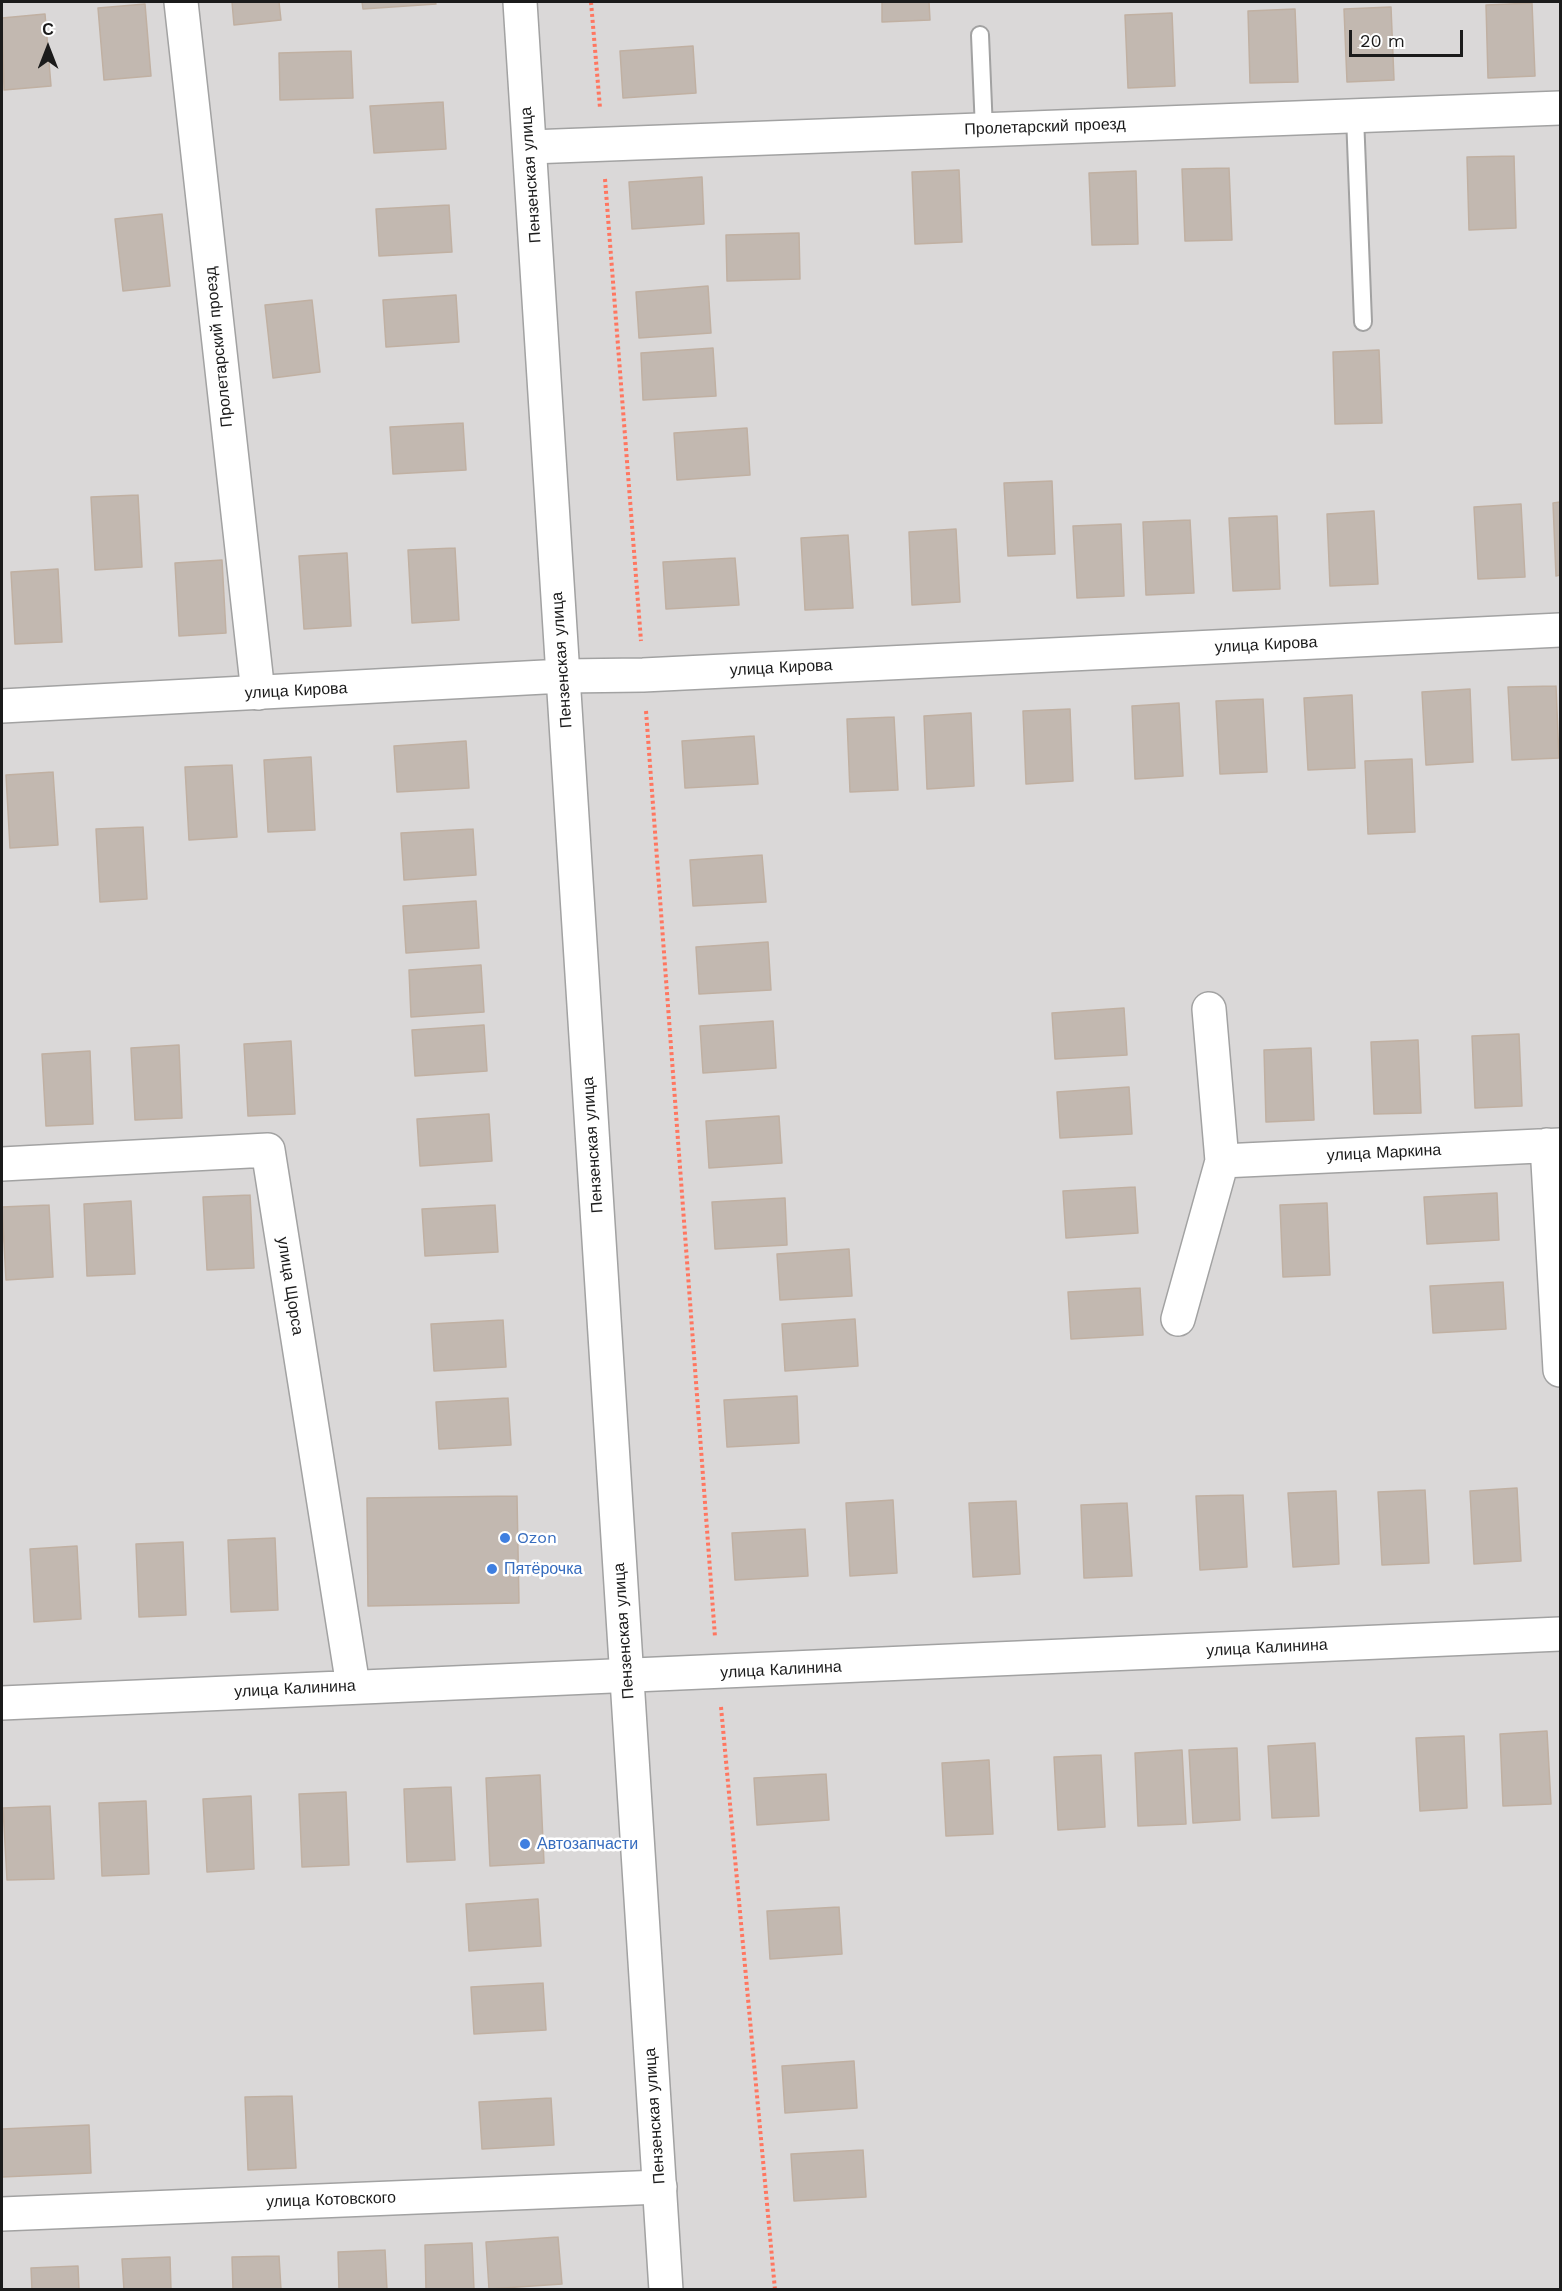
<!DOCTYPE html>
<meta charset="utf-8">
<style>
body{margin:0}
#map{position:relative;width:1562px;height:2291px;overflow:hidden;background:#eeeae0;font-family:"Work Sans",sans-serif}
canvas{display:block}
.frame{position:absolute;inset:0;border:3px solid #1b1b1b;pointer-events:none}
.north{position:absolute;left:18px;top:18px;width:60px;height:60px;-webkit-text-stroke:4px #fff;paint-order:stroke;rotate:0deg;font-size:16px;font-weight:700;line-height:24px;text-align:center;color:#1b1b1b}
.north::after{content:'';display:block;margin:auto;width:21px;height:27px;background:#1b1b1b;clip-path:polygon(50% 0,100% 100%,50% 72%,0 100%)}
.scale{position:absolute;left:1349px;top:30px;width:114px;height:27px;box-sizing:border-box;border:3px solid #1b1b1b;border-top:0;padding-left:8px;font-size:18px;line-height:21px;white-space:nowrap;color:#1b1b1b;-webkit-text-stroke:4px #fff;paint-order:stroke}
</style>
<div id="map">
<canvas width="1562" height="2291"></canvas>
<div class="frame"></div>
<div class="north">С</div>
<div class="scale">20 m</div>
</div>
<script>
const c = document.querySelector('canvas').getContext('2d');
c.lineJoin = 'round';
function fillPath(path, color) { c.fillStyle = color; c.fill(path, 'evenodd'); }
const shape = rows => new Path2D(rows.map(r => 'M' + r).join(''));
function strokePath(path, color, width, dash) { c.strokeStyle = color; c.lineWidth = width; c.lineCap = dash ? 'butt' : 'round'; c.setLineDash(dash || []); c.stroke(path); }
function write(font, color, halo, rows, align = 'center') {
  c.font = font + ' "Work Sans",sans-serif'; c.lineWidth = 5; c.setLineDash([]); c.textBaseline = 'middle'; c.strokeStyle = halo; c.fillStyle = color; for (const [text, x, y, turn = 0] of rows) {
    c.save(); c.translate(x, y); c.rotate((+turn || 0) * Math.PI / 180); c.textAlign = isNaN(turn) ? turn : align; if (halo) c.strokeText(text, 0, 0); c.fillText(text, 0, 0); c.restore();
  }
}
fillPath(shape([
 [2,2,1560,2,1560,2289,2,2290]
]), '#dad8d8');
const building = shape([
 [232,2,279,2,281,20,234,25,232,2],
 [362,2,435,2,436,4,363,9,362,2],
 [882,2,929,2,930,20,882,22,882,2],
 [1532,3,1535,76,1488,78,1486,5,1532,3],
 [145,4,151,76,104,80,98,8,145,4],
 [1391,7,1394,80,1347,82,1344,9,1391,7],
 [1295,9,1298,82,1250,83,1248,11,1295,9],
 [1172,13,1175,86,1128,88,1125,15,1172,13],
 [45,14,51,86,4,90,2,18,45,14],
 [693,46,696,93,623,98,620,51,693,46],
 [351,51,353,98,280,100,279,53,351,51],
 [443,102,446,149,374,153,370,106,443,102],
 [1514,156,1516,228,1469,230,1467,157,1514,156],
 [1229,168,1232,240,1185,241,1182,169,1229,168],
 [959,170,962,242,915,244,912,172,959,170],
 [1136,171,1138,244,1092,245,1089,173,1136,171],
 [702,177,704,224,632,229,629,182,702,177],
 [449,205,452,252,379,256,376,209,449,205],
 [162,214,170,286,123,291,115,219,162,214],
 [799,233,800,279,727,281,726,235,799,233],
 [708,286,711,333,639,338,636,292,708,286],
 [456,295,459,342,386,347,383,300,456,295],
 [312,300,320,372,273,378,265,305,312,300],
 [713,348,716,396,643,400,641,353,713,348],
 [1379,350,1382,423,1335,424,1333,352,1379,350],
 [463,423,466,470,393,474,390,427,463,423],
 [747,428,750,475,677,480,674,433,747,428],
 [1052,481,1055,554,1008,556,1004,483,1052,481],
 [138,495,142,567,95,570,91,497,138,495],
 [1560,502,1560,575,1556,576,1553,503,1560,502],
 [1521,504,1525,577,1478,579,1474,507,1521,504],
 [1374,511,1378,584,1330,586,1327,514,1374,511],
 [1277,516,1280,589,1233,591,1229,518,1277,516],
 [1190,520,1194,593,1146,595,1143,522,1190,520],
 [1121,524,1124,596,1077,598,1073,526,1121,524],
 [956,529,960,602,912,605,909,532,956,529],
 [848,535,853,608,805,610,801,538,848,535],
 [455,548,459,620,412,623,408,550,455,548],
 [347,553,351,626,304,629,299,556,347,553],
 [735,558,739,605,666,609,663,562,735,558],
 [222,560,226,633,179,636,175,563,222,560],
 [58,569,62,642,15,644,11,572,58,569],
 [1556,686,1559,758,1512,760,1508,687,1556,686],
 [1470,689,1473,762,1426,765,1422,692,1470,689],
 [1352,695,1355,768,1308,770,1304,698,1352,695],
 [1263,699,1267,772,1220,774,1216,701,1263,699],
 [1179,703,1183,776,1135,779,1132,706,1179,703],
 [1070,709,1073,781,1026,784,1023,711,1070,709],
 [971,713,974,786,927,789,924,716,971,713],
 [894,717,898,790,850,792,847,719,894,717],
 [754,736,758,784,685,788,682,741,754,736],
 [466,741,469,788,397,792,394,746,466,741],
 [311,757,315,830,268,832,264,760,311,757],
 [1412,759,1415,832,1368,834,1365,761,1412,759],
 [232,765,237,837,189,840,185,767,232,765],
 [53,772,58,845,10,848,6,775,53,772],
 [143,827,147,899,100,902,96,829,143,827],
 [473,829,476,875,404,880,401,833,473,829],
 [762,855,766,902,693,906,690,860,762,855],
 [476,901,479,948,406,953,403,906,476,901],
 [768,942,771,990,699,994,696,947,768,942],
 [481,965,484,1012,411,1017,409,970,481,965],
 [1124,1008,1127,1055,1055,1059,1052,1013,1124,1008],
 [773,1021,776,1068,703,1073,700,1026,773,1021],
 [484,1025,487,1071,415,1076,412,1030,484,1025],
 [1519,1034,1522,1106,1475,1108,1472,1036,1519,1034],
 [1418,1040,1421,1113,1374,1114,1371,1042,1418,1040],
 [291,1041,295,1114,248,1116,244,1044,291,1041],
 [179,1045,182,1118,135,1120,131,1048,179,1045],
 [1311,1048,1314,1120,1266,1122,1264,1050,1311,1048],
 [90,1051,93,1124,46,1126,42,1054,90,1051],
 [1129,1087,1132,1134,1060,1138,1057,1092,1129,1087],
 [489,1114,492,1161,420,1166,417,1119,489,1114],
 [779,1116,782,1163,709,1168,706,1121,779,1116],
 [1135,1187,1138,1233,1066,1238,1063,1191,1135,1187],
 [1497,1193,1499,1240,1427,1244,1424,1197,1497,1193],
 [250,1195,254,1268,207,1270,203,1197,250,1195],
 [785,1198,787,1245,715,1249,712,1202,785,1198],
 [131,1201,135,1274,87,1276,84,1204,131,1201],
 [1327,1203,1330,1275,1283,1277,1280,1205,1327,1203],
 [49,1205,53,1277,6,1280,2,1207,49,1205],
 [495,1205,498,1252,425,1256,422,1209,495,1205],
 [849,1249,852,1296,780,1300,777,1254,849,1249],
 [1503,1282,1506,1329,1433,1333,1430,1286,1503,1282],
 [1140,1288,1143,1335,1071,1339,1068,1292,1140,1288],
 [855,1319,858,1366,785,1371,782,1324,855,1319],
 [503,1320,506,1367,434,1371,431,1324,503,1320],
 [797,1396,799,1443,727,1447,724,1400,797,1396],
 [508,1398,511,1445,439,1449,436,1402,508,1398],
 [1517,1488,1521,1561,1474,1564,1470,1491,1517,1488],
 [1425,1490,1429,1563,1382,1565,1378,1492,1425,1490],
 [1336,1491,1339,1564,1293,1567,1288,1493,1336,1491],
 [1243,1495,1247,1567,1200,1570,1196,1496,1243,1495],
 [517,1496,519,1603,368,1606,367,1498,517,1496],
 [893,1500,897,1573,850,1576,846,1503,893,1500],
 [1016,1501,1020,1574,973,1577,969,1503,1016,1501],
 [1127,1503,1132,1576,1084,1578,1081,1505,1127,1503],
 [805,1529,808,1576,735,1580,732,1533,805,1529],
 [275,1538,278,1610,231,1612,228,1540,275,1538],
 [183,1542,186,1615,139,1617,136,1544,183,1542],
 [77,1546,81,1619,34,1622,30,1549,77,1546],
 [1547,1731,1551,1804,1503,1806,1500,1734,1547,1731],
 [1464,1736,1467,1808,1420,1811,1416,1738,1464,1736],
 [1315,1743,1319,1816,1272,1818,1268,1746,1315,1743],
 [1237,1748,1240,1820,1193,1823,1189,1750,1237,1748],
 [1182,1750,1186,1824,1138,1826,1135,1753,1182,1750],
 [1101,1755,1105,1827,1058,1830,1054,1757,1101,1755],
 [989,1760,993,1834,946,1836,942,1763,989,1760],
 [826,1774,829,1820,757,1825,754,1778,826,1774],
 [540,1775,544,1863,490,1866,486,1778,540,1775],
 [451,1787,455,1860,407,1862,404,1789,451,1787],
 [346,1792,349,1865,302,1867,299,1794,346,1792],
 [251,1796,254,1869,207,1872,203,1799,251,1796],
 [146,1801,149,1874,102,1876,99,1803,146,1801],
 [50,1806,54,1879,7,1880,3,1808,50,1806],
 [538,1899,541,1946,469,1951,466,1904,538,1899],
 [839,1907,842,1954,770,1959,767,1911,839,1907],
 [543,1983,546,2030,474,2034,471,1987,543,1983],
 [854,2061,857,2108,785,2113,782,2066,854,2061],
 [292,2096,296,2168,248,2170,245,2097,292,2096],
 [551,2098,554,2145,482,2149,479,2102,551,2098],
 [89,2125,91,2173,2,2177,2,2129,89,2125],
 [863,2150,866,2197,794,2201,791,2154,863,2150],
 [558,2237,562,2284,489,2289,486,2242,558,2237],
 [472,2243,474,2290,426,2290,425,2245,472,2243],
 [385,2250,387,2290,339,2290,338,2252,385,2250],
 [279,2256,281,2290,233,2290,232,2257,279,2256],
 [170,2257,171,2290,124,2290,122,2259,170,2257],
 [78,2266,79,2290,32,2290,31,2268,78,2266]
]);
fillPath(building, '#c2b8b0');
strokePath(building, '#c0b0a2', 1.5);
const service = shape([
 [980,35,984,130],
 [1355,116,1363,322]
]);
const minor = shape([
 [181,2,258,693],
 [530,147,1560,108],
 [563,676,643,675,1560,630],
 [1547,1145,1560,1370],
 [1222,1161,1560,1145],
 [2,1164,268,1150,353,1686],
 [1178,1319,1222,1161,1209,1009],
 [2,1703,1560,1634],
 [2,2214,660,2187]
]);
const tertiary = shape([
 [520,2,666,2290],
 [2,706,563,676]
]);
strokePath(service, '#a2a2a2', 20);
strokePath(minor, '#a2a2a2', 36);
strokePath(tertiary, '#a2a2a2', 36);
strokePath(shape([
 [591,2,600,108],
 [605,179,641,641],
 [646,711,715,1637],
 [721,1707,775,2290]
]), '#ff7660', 4, [3, 3]);
strokePath(service, '#fff', 16);
strokePath(minor, '#fff', 33);
strokePath(tertiary, '#fff', 33);
for (const [x, y, r, color] of [
 [505,1538,6,"#3f7fe0"],
 [492,1569,6,"#3f7fe0"],
 [525,1844,6,"#3f7fe0"]
]) { const dot = new Path2D(); dot.arc(x, y, r, 0, 2 * Math.PI); c.fillStyle = color; c.fill(dot); strokePath(dot, '#fff', 2); }
write('16px', '#1b1b1b', '#fff', [
 ["Пролетарский проезд",1045,127,-2],
 ["Пензенская улица",531,175,-94],
 ["Пролетарский проезд",219,347,-96],
 ["улица Кирова",1266,645,-3],
 ["Пензенская улица",562,660,-94],
 ["улица Кирова",781,668,-3],
 ["улица Кирова",296,691,-3],
 ["Пензенская улица",593,1145,-94],
 ["улица Маркина",1384,1153,-3],
 ["улица Щорса",290,1286,81],
 ["Пензенская улица",624,1631,-94],
 ["улица Калинина",1267,1648,-3],
 ["улица Калинина",781,1670,-3],
 ["улица Калинина",295,1689,-3],
 ["Пензенская улица",655,2116,-94],
 ["улица Котовского",331,2200,-2]
]);
write('16px', '#366cbe', '#fff', [
 ["Ozon",517,1538],
 ["Пятёрочка",504,1569],
 ["Автозапчасти",537,1844]
], 'left');
</script>
